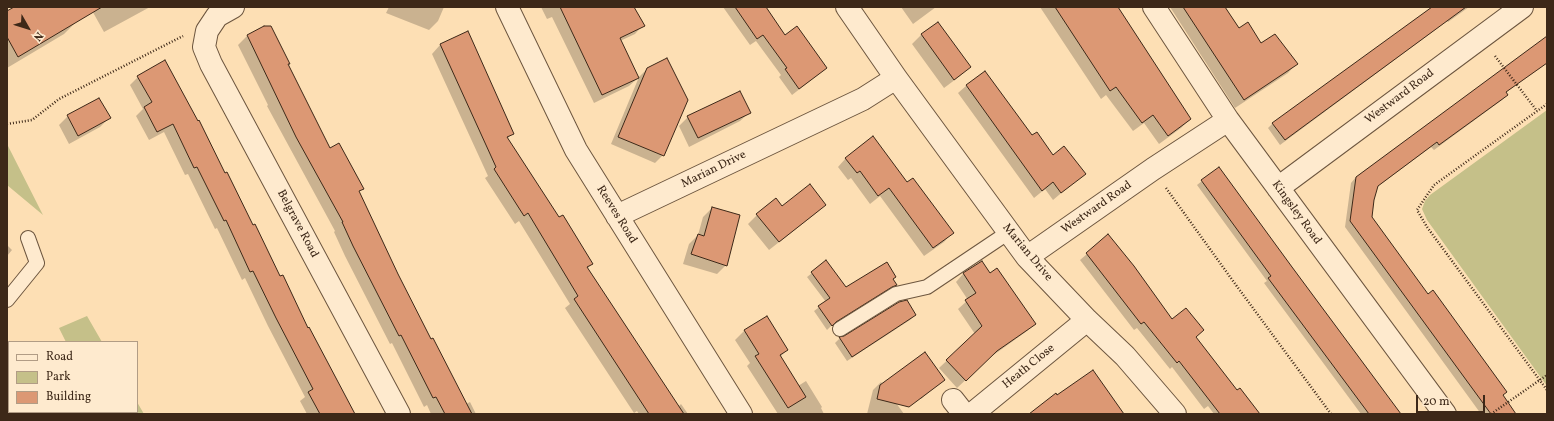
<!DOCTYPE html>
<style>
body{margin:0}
#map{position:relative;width:1554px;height:421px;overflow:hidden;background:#fddfb4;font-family:Vollkorn,serif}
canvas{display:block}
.frame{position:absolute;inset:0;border:8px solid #3d2818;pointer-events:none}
.legend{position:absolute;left:8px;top:341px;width:130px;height:72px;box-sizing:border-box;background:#feeace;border:1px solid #b19c85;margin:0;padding:5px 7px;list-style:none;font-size:12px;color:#3d2818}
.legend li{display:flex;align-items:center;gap:8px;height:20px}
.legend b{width:20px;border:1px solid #b19c85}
.north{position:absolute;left:8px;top:8px;width:40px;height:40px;-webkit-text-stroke:3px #feeace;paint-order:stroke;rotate:129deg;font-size:11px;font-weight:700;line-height:16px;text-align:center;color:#3d2818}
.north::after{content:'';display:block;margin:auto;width:14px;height:18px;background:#3d2818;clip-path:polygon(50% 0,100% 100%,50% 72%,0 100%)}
.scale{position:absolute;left:1416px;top:395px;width:69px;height:18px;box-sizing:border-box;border:2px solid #3d2818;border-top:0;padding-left:5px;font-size:12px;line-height:14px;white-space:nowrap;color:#3d2818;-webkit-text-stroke:3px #feeace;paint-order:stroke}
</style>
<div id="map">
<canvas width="1554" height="421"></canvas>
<div class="frame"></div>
<ul class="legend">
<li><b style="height:5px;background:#feeace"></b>Road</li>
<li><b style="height:11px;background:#c5c089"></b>Park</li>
<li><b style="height:11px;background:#dc9874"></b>Building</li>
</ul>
<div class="north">N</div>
<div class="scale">20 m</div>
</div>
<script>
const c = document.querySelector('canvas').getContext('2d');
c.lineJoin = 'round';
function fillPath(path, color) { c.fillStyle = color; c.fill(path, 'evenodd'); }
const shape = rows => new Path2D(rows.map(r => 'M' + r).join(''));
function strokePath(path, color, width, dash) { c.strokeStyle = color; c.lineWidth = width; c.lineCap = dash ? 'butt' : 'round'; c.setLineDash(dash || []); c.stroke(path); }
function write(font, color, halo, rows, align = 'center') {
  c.font = font + ' Vollkorn,serif'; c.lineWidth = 4; c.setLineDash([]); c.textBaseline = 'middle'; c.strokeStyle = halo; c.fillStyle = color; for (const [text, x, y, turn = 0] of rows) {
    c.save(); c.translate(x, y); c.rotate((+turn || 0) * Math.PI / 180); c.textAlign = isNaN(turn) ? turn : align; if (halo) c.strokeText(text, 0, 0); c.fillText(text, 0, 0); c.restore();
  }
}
fillPath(shape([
 [1547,110,1547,386,1427,220,1422,209,1425,201,1430,195],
 [7,144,43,215,7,185],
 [87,316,102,342,66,342,59,328],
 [137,402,144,414,102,414,101,412,137,412]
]), '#c5c089');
fillPath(shape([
 [16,7,69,7,77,21,64,34,7,68,7,12],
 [90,7,150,7,104,32],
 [389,7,444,7,438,21,429,30,386,13],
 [541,7,633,7,643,25,635,34,620,41,638,78,629,86,594,103,552,17,547,19],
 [723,7,764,7,785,36,826,68,819,74,792,95,779,77,781,75,756,41,750,45],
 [901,7,936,7,913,24],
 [1040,7,1117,7,1190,119,1181,128,1159,144,1144,123,1133,131,1106,95,1101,99],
 [1170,7,1215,7,1239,29,1261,44,1296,64,1288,73,1235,108],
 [1434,7,1469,7,1448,22,1447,21,1280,145,1268,128,1273,123],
 [937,23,969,67,960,76,944,88,912,44,921,35],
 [468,33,513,133,507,139,559,218,592,264,587,269,678,407,681,404,688,414,639,414,637,411,634,413,565,308,570,304,519,221,515,224,485,178,488,176,432,54,440,45],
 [247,36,289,63,287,65,330,149,362,188,358,192,430,341,466,404,470,402,476,414,431,414,427,405,424,407,392,343,390,344,345,256,334,232,335,231,267,106,268,105,238,45],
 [1547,37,1547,63,1505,93,1507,95,1502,100,1434,150,1431,147,1377,187,1373,200,1371,218,1515,414,1481,414,1345,227,1351,183,1356,177],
 [647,69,663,155,655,163,611,144,639,77],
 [985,72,1032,136,1053,156,1084,174,1053,200,1045,189,1034,198,958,93,966,86],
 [138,77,224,175,354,414,307,414,300,401,305,397,268,326,245,278,242,280,217,228,215,229,188,174,185,175,164,132,149,140,136,116,143,109,130,85],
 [750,112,740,121,689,147,679,126,688,117],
 [68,116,109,118,100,127,69,144,59,125],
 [846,158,907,183,952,233,944,242,924,256,880,196,870,204,851,178,848,180,838,167],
 [1202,181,1399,414,1361,414,1264,283,1267,281,1197,185],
 [824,205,815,214,769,250,748,224,757,215,782,207],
 [712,208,726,265,717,274,683,264,689,244,698,235,703,217],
 [1108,236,1172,320,1203,330,1195,338,1237,391,1259,414,1214,414,1208,406,1204,409,1172,367,1170,369,1137,328,1134,330,1080,260],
 [7,245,12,250,7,256],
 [826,262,846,288,892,279,896,285,891,289,886,291,832,325,827,330,814,311,826,302,807,277],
 [981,262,990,274,1035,324,1027,331,988,359,957,388,939,368,975,334,958,309,968,300,956,282,963,274],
 [915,315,910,320,847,361,835,343,840,338],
 [766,317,787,350,780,357,798,386,806,381,822,407,821,408,824,414,778,414,747,366,750,363,735,340,744,331],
 [7,342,9,344,9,412,97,412,99,414,7,414],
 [901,373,943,380,921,399],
 [881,382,904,414,867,414,873,390]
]), '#0003');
const building = shape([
 [14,7,102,7,18,57,7,37,7,11,14,7],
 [560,7,634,7,645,26,620,38,639,78,602,95,560,7],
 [735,7,766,7,785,35,797,26,827,68,799,89,785,69,787,68,763,35,757,39,735,7],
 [1055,7,1118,7,1191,119,1168,136,1153,115,1142,123,1116,87,1110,91,1055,7],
 [1183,7,1225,7,1239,28,1248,22,1261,43,1275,34,1298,64,1244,100,1183,7],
 [1432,7,1466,7,1285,140,1272,123,1432,7],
 [938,22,971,67,954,80,921,34,938,22],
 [264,26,271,26,290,64,288,64,330,148,339,143,364,189,359,191,398,274,431,339,433,338,472,414,445,414,436,397,433,398,401,335,399,336,353,246,342,222,343,222,296,137,247,35,264,26],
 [468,31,514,134,507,137,559,217,563,215,593,264,587,267,684,414,649,414,574,299,578,296,528,213,524,216,494,169,496,167,440,44,468,31],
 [1547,36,1547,63,1506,92,1508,95,1439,145,1437,142,1378,186,1374,200,1372,217,1428,294,1433,290,1507,392,1503,395,1516,414,1491,414,1350,221,1356,177,1547,36],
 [667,58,688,100,664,156,618,137,647,68,667,58],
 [165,60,198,121,199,120,225,173,227,172,253,225,255,224,280,276,283,275,308,328,309,327,355,414,320,414,308,392,313,389,276,318,253,271,250,272,226,220,224,221,197,167,194,168,173,124,157,132,144,107,152,102,137,76,165,60],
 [985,71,1032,135,1037,132,1053,155,1064,146,1086,174,1061,193,1053,182,1042,191,966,85,985,71],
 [740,91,751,113,698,138,687,116,740,91],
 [99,98,111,118,78,136,67,115,99,98],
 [873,136,907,182,913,178,954,233,933,248,889,188,878,196,860,171,857,173,845,158,873,136],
 [1219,167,1292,267,1401,414,1369,414,1268,278,1271,276,1201,180,1219,167],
 [810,184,826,205,779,242,756,214,776,198,782,206,810,184],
 [712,207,740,215,727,266,691,254,698,234,704,236,712,207],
 [1108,234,1134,266,1172,319,1186,308,1204,330,1196,337,1237,390,1240,388,1260,414,1220,414,1179,361,1177,363,1144,322,1141,324,1086,253,1108,234],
 [826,260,846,287,887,262,896,277,893,279,897,285,892,287,836,322,832,326,818,306,830,298,811,272,826,260],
 [982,261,990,273,997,268,1036,324,997,351,966,381,946,360,982,326,965,300,976,293,963,273,982,261],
 [907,300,916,315,852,357,839,337,844,336,899,302,907,300],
 [767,316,788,350,780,355,806,397,788,408,755,356,759,354,744,330,767,316],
 [925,352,945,380,909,407,877,399,880,385,925,352],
 [1093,370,1124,414,1029,414,1056,393,1057,395,1093,370]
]);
fillPath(building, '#dc9874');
strokePath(building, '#3d2818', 1);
const lane = shape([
 [7,300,37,263,28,238],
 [840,329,896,294,927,287,1009,232]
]);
const street = shape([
 [233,7,217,16,207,31,204,47,211,64,399,414],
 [507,7,576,150,741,414],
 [847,7,896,78],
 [1154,7,1228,120,1445,414],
 [1278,188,1522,7],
 [617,216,863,99,896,78,1027,257,1087,320,1125,356,1175,414],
 [1027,257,1153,169,1228,120],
 [953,400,964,414],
 [972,414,1087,320]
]);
strokePath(lane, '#6d563f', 16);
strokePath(street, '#6d563f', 24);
strokePath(shape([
 [1495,56,1537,111],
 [1547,104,1434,185,1417,210,1427,227,1547,390],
 [7,124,32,120,59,99,183,36],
 [1166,188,1233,281,1331,414],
 [1491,414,1547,375]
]), '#3d2818', 2.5, [1, 2]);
strokePath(lane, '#feeace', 14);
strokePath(street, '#feeace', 22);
write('12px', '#3d2818', '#feeace', [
 ["Westward Road",1400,97,-37],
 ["Marian Drive",714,170,-26],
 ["Westward Road",1097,208,-35],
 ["Kingsley Road",1296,213,54],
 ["Reeves Road",616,215,58],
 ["Belgrave Road",297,224,62],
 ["Marian Drive",1027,253,50],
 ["Heath Close",1029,367,-39]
]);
</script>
